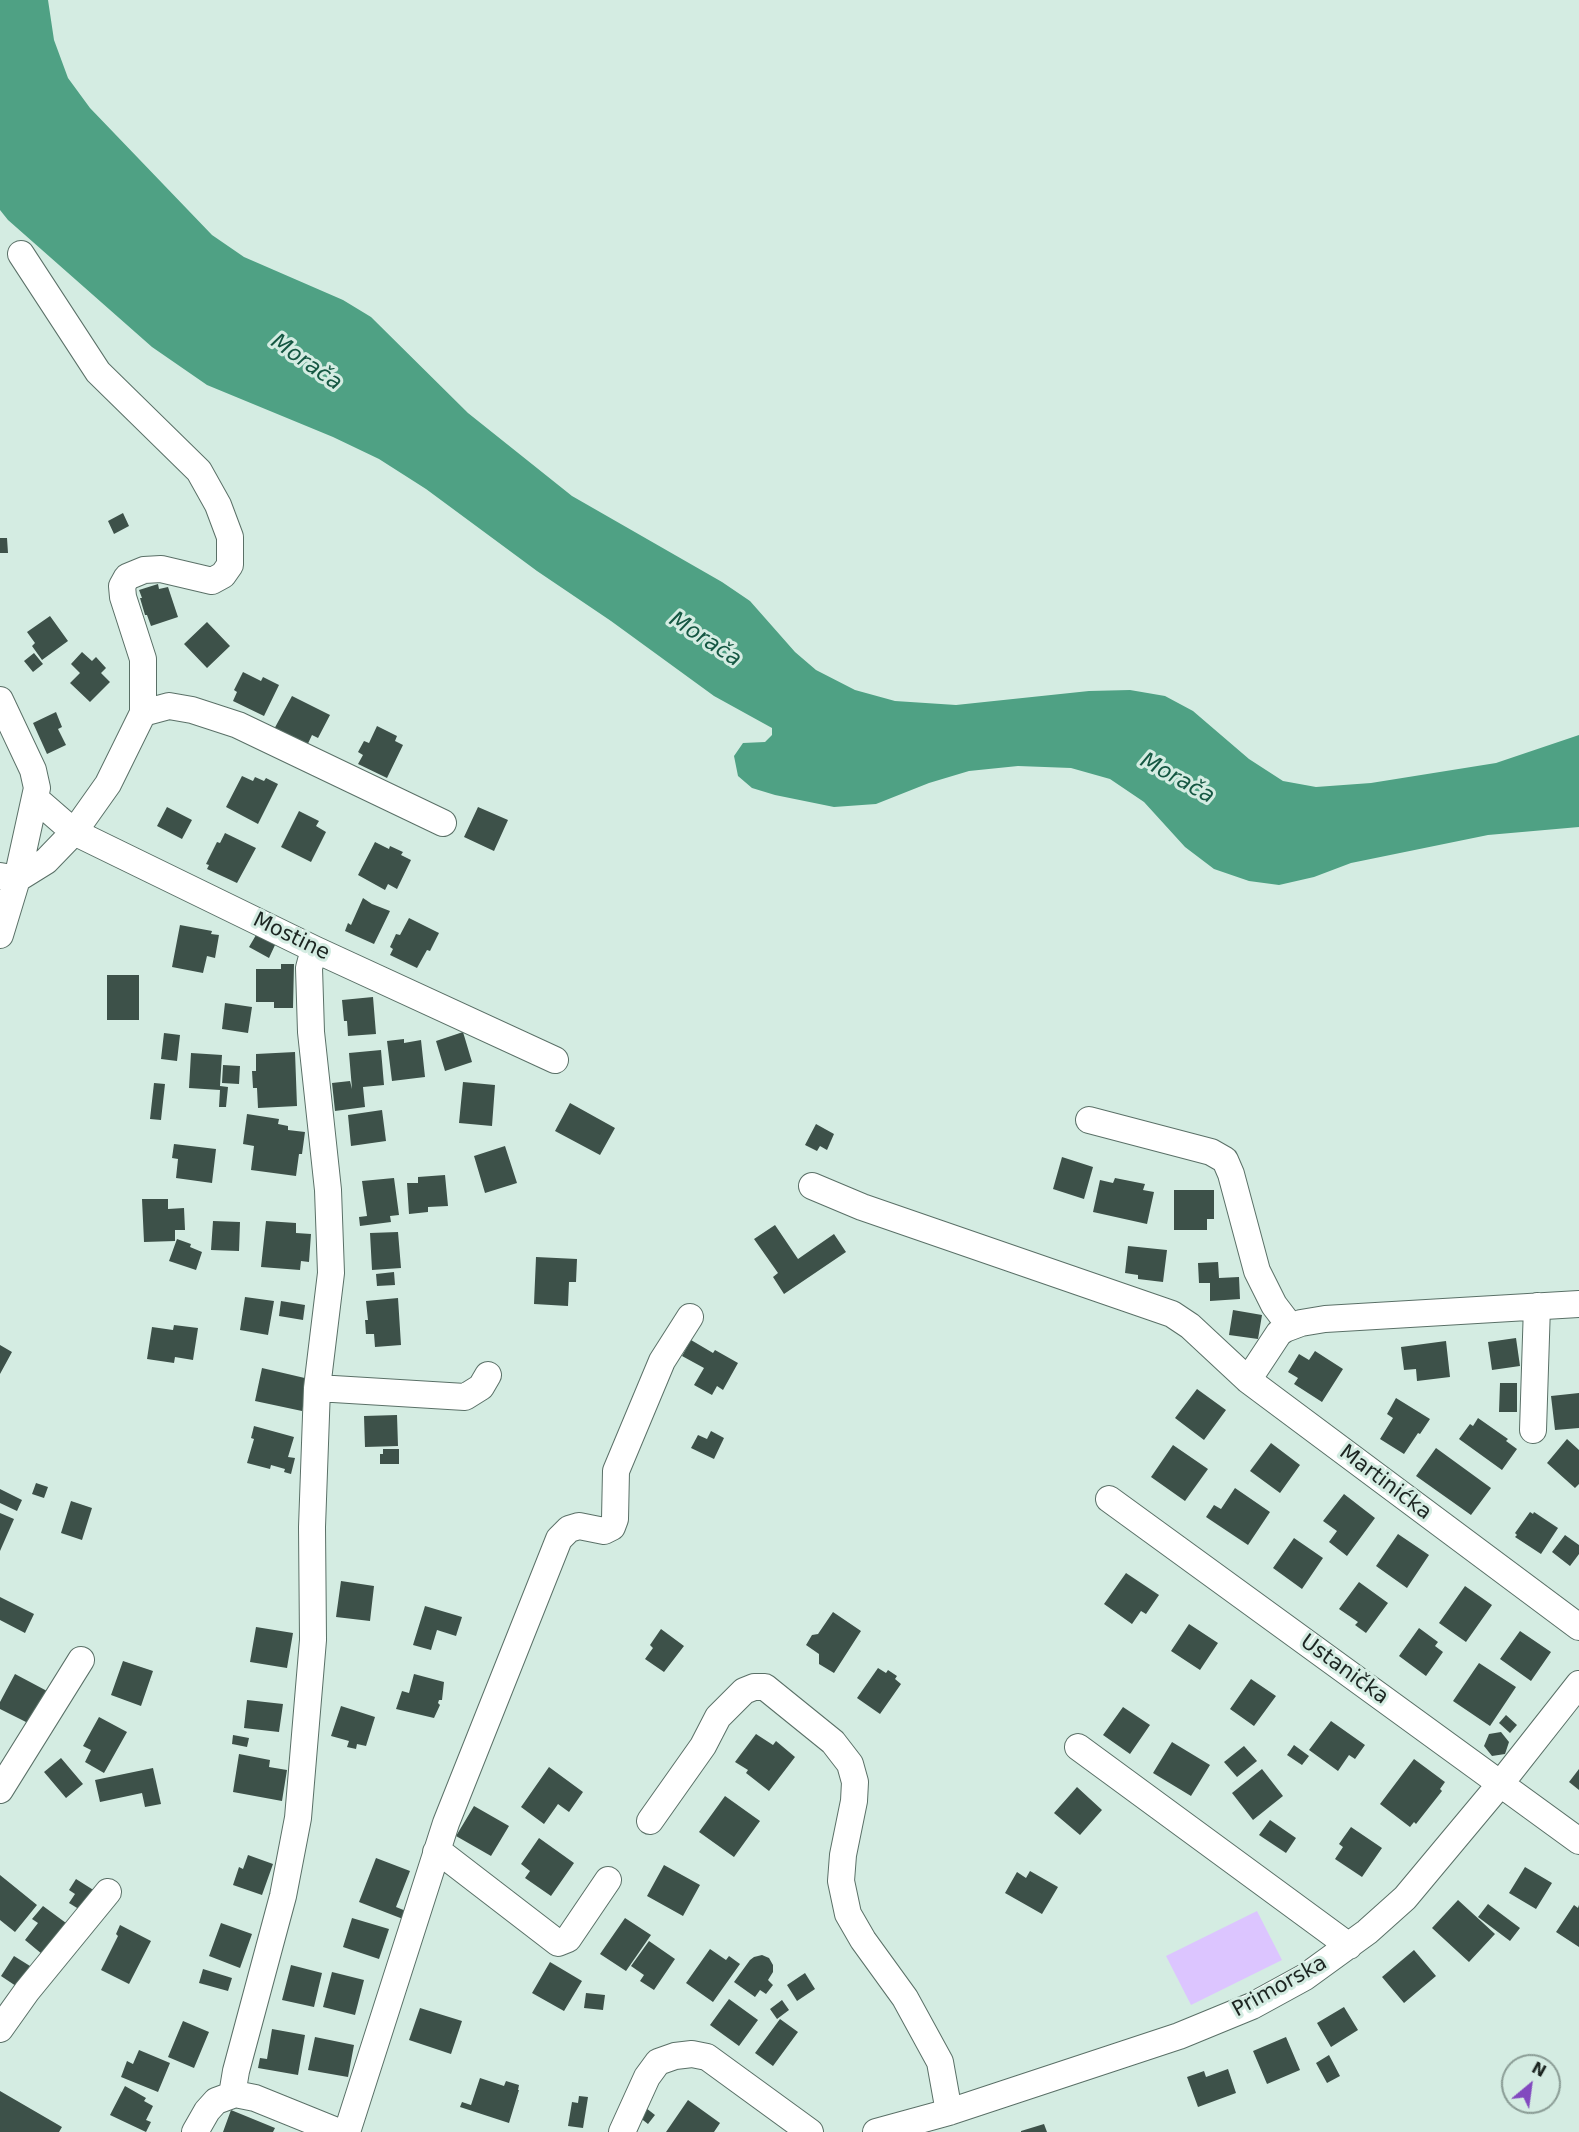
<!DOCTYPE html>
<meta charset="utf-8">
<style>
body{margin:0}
#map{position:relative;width:1579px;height:2132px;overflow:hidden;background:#d4ece2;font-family:"DejaVu Sans",sans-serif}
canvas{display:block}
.north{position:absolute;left:1501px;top:2054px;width:60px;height:60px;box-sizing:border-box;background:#d4ece2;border:2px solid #8a9c95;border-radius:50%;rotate:29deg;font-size:16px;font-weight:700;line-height:24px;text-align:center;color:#1c2521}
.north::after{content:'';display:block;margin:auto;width:21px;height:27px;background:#8249bf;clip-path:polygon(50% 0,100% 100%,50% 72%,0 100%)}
</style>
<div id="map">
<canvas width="1579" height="2132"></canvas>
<div class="north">N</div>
</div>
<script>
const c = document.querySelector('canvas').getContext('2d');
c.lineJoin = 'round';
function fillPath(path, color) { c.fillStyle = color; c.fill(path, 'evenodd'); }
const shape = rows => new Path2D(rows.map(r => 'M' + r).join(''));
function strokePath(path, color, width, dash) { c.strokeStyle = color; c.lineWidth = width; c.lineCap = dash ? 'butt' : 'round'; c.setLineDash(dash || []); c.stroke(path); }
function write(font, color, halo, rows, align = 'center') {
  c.font = font + ' "DejaVu Sans",sans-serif'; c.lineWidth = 6; c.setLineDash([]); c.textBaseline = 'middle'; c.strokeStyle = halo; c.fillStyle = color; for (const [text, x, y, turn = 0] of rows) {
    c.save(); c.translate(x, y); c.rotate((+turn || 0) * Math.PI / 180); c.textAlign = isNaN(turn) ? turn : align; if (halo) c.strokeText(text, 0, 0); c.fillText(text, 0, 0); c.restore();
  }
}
fillPath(shape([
 [1257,1911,1282,1960,1191,2005,1166,1956]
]), '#dcc5ff');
fillPath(shape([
 [0,0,48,0,54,40,68,78,90,108,212,235,244,257,343,300,371,317,468,413,572,496,722,582,750,601,795,652,816,670,855,690,895,701,956,705,1089,691,1130,690,1165,696,1193,711,1249,759,1283,781,1316,787,1371,783,1496,763,1579,735,1579,827,1488,835,1351,863,1314,877,1279,885,1249,881,1214,869,1185,847,1144,802,1110,779,1071,768,1018,766,969,771,929,783,876,804,834,807,775,795,752,788,738,776,734,756,743,743,765,742,772,735,772,728,714,696,611,621,537,571,426,489,379,459,333,437,207,385,152,347,8,220,0,210]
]), '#4fa184');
fillPath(shape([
 [123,513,129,526,114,534,108,521],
 [0,538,7,538,8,553,0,553],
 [158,584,159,589,168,587,178,617,151,626,147,615,145,615,140,598,142,598,139,590],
 [50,616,68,641,42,660,32,646,35,643,27,632],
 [207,622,230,646,207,668,184,644],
 [82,652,92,661,96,657,106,668,101,673,110,682,90,702,70,683,80,673,71,664],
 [34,653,43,664,33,672,24,661],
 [243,672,261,681,263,677,279,685,264,716,233,701,237,692,234,690],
 [292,696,330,715,318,738,312,735,305,750,272,733],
 [56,712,62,727,58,729,66,745,47,754,33,723],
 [377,726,397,736,395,741,403,745,387,778,358,764,363,755,358,752,364,741,369,743],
 [242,776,253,781,255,777,264,781,266,778,278,784,258,824,226,807],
 [167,807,192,820,182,839,157,826],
 [478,807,508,820,494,851,464,837],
 [299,811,319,821,316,826,326,832,311,862,281,847],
 [225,833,256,848,237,883,207,869,209,865,206,864,217,842,220,843],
 [375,842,389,849,390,846,403,852,401,855,411,860,397,889,388,884,385,890,358,875],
 [363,898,372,904,390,911,374,944,345,931,348,923,351,925],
 [409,918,439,933,430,951,427,950,417,968,390,955,393,949,390,947,396,934,400,935],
 [180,925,212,931,211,934,219,935,215,958,207,956,203,973,172,967],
 [256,935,275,945,269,958,249,947],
 [281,964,294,964,293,1008,274,1008,274,1002,256,1002,256,969,281,969],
 [107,975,139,975,139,1020,107,1020],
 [373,997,376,1034,348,1036,347,1021,344,1021,342,1000],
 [225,1003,252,1007,248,1033,222,1029],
 [463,1032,472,1062,445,1071,436,1041],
 [164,1033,180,1035,177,1061,161,1059],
 [404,1039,404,1043,421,1040,425,1077,392,1081,387,1041],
 [381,1050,384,1085,363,1087,365,1107,335,1111,332,1083,350,1081,352,1089,349,1053],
 [295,1052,297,1106,258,1108,257,1088,253,1088,252,1071,256,1071,256,1054],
 [191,1053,222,1055,220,1086,228,1087,226,1107,219,1107,220,1090,189,1088],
 [223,1065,240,1066,239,1084,222,1083],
 [463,1082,495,1085,492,1126,459,1123],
 [154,1083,165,1084,161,1120,150,1119],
 [570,1103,615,1128,600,1155,555,1131],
 [382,1110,386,1141,351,1146,348,1115],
 [247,1114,279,1119,278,1124,288,1126,288,1130,305,1132,302,1154,299,1154,296,1176,251,1170,254,1146,243,1144],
 [816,1124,834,1134,827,1150,820,1146,817,1151,805,1145],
 [174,1144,216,1149,212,1183,176,1178,178,1159,172,1158],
 [505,1146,517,1183,485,1193,474,1156],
 [1062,1157,1093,1167,1084,1199,1053,1189],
 [445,1175,448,1206,428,1207,428,1212,409,1214,407,1183,418,1183,418,1177],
 [394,1178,399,1215,390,1216,391,1222,360,1226,359,1217,367,1216,362,1181],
 [1115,1178,1145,1184,1143,1190,1154,1192,1147,1224,1093,1212,1100,1180,1113,1183],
 [1174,1190,1214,1190,1214,1219,1207,1219,1207,1230,1174,1230],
 [142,1199,168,1199,168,1209,184,1208,185,1230,175,1230,175,1241,144,1242],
 [213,1221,240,1222,239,1251,211,1250],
 [266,1221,296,1223,296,1233,311,1234,309,1262,301,1261,300,1270,261,1267],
 [775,1225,798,1259,834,1234,846,1252,784,1294,773,1277,778,1273,754,1239],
 [398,1232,401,1268,372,1270,370,1233],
 [177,1239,191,1244,190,1247,202,1252,196,1270,169,1261],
 [1128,1246,1167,1250,1163,1282,1138,1279,1138,1275,1125,1273],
 [536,1257,577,1259,576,1282,569,1282,568,1306,534,1304],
 [1218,1262,1219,1278,1239,1277,1240,1299,1210,1301,1210,1283,1199,1283,1198,1263],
 [394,1272,395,1285,377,1286,376,1274],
 [245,1297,274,1301,268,1335,240,1330],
 [398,1298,401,1345,375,1347,374,1334,366,1334,365,1320,368,1320,366,1301],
 [281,1301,305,1305,303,1320,279,1316],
 [1233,1310,1262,1315,1258,1339,1229,1335],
 [174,1325,198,1328,193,1360,175,1357,174,1363,147,1359,152,1327,173,1330],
 [1516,1338,1520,1366,1492,1370,1488,1342],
 [691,1340,713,1353,715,1350,738,1363,723,1390,717,1386,712,1395,694,1385,704,1368,682,1356],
 [1446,1341,1450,1377,1417,1381,1416,1369,1404,1370,1401,1347],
 [0,1345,12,1352,0,1374],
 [1315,1351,1343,1369,1322,1402,1294,1384,1298,1378,1288,1372,1299,1354,1309,1360],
 [262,1368,309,1379,302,1411,255,1401],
 [1500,1383,1517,1383,1517,1412,1499,1412],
 [1197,1389,1226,1410,1204,1440,1175,1418],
 [1579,1393,1579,1428,1555,1430,1551,1396],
 [1396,1398,1430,1419,1420,1434,1418,1433,1404,1454,1380,1439,1393,1418,1387,1414],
 [397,1415,398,1446,365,1447,364,1416],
 [1478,1418,1508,1439,1506,1441,1517,1449,1502,1470,1459,1439,1470,1424,1473,1426],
 [254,1426,294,1437,288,1457,295,1458,291,1474,284,1472,285,1469,271,1465,270,1469,247,1463,254,1439,251,1438],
 [711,1431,724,1438,714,1459,691,1448,698,1435,707,1439],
 [1567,1439,1579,1450,1579,1484,1575,1488,1547,1463],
 [1271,1443,1300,1465,1280,1493,1250,1471],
 [1173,1445,1208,1469,1185,1501,1151,1477],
 [1436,1448,1491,1488,1471,1515,1416,1476],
 [383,1449,399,1449,399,1464,380,1464,380,1454,383,1454],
 [36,1483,48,1487,44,1498,32,1494],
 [1235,1488,1270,1512,1248,1545,1206,1517,1214,1505,1221,1509],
 [0,1489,22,1500,17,1511,0,1503],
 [1344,1494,1375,1518,1347,1556,1329,1542,1337,1531,1323,1521],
 [71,1501,92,1508,82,1540,61,1533],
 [1530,1512,1533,1514,1534,1512,1558,1528,1541,1554,1515,1537,1517,1535,1515,1533],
 [0,1513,14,1519,0,1551],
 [1398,1534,1429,1555,1407,1588,1376,1566],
 [1565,1535,1579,1545,1579,1554,1570,1566,1552,1552],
 [1294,1538,1323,1558,1302,1589,1273,1568],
 [1126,1573,1159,1595,1146,1614,1141,1611,1132,1624,1104,1604],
 [341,1581,374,1586,370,1621,336,1617],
 [1359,1582,1388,1603,1366,1633,1355,1625,1358,1622,1339,1609],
 [1465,1586,1492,1605,1466,1642,1439,1623],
 [0,1597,34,1614,25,1633,0,1620],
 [425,1606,462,1617,456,1636,437,1630,431,1650,413,1645],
 [833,1612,861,1631,834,1673,819,1664,819,1654,806,1645,812,1635,818,1634],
 [1189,1624,1218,1643,1200,1670,1171,1651],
 [256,1627,293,1633,287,1668,250,1662],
 [1419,1628,1438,1642,1435,1646,1443,1652,1426,1676,1399,1656],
 [661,1629,684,1646,664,1672,645,1659,653,1648,650,1645],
 [1520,1631,1551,1652,1531,1681,1500,1659],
 [123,1661,153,1671,141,1706,111,1695],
 [1479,1663,1516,1687,1490,1726,1453,1701],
 [878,1668,886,1673,888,1670,897,1676,895,1679,901,1684,880,1714,857,1698],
 [15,1674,47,1691,30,1724,0,1709,0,1702],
 [414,1674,444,1682,442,1700,439,1700,438,1703,440,1705,434,1718,396,1709,402,1691,409,1693],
 [1251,1679,1276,1696,1254,1726,1230,1709],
 [247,1700,283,1704,279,1732,244,1728],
 [341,1706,375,1717,366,1746,357,1744,356,1749,347,1747,349,1741,331,1736],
 [1123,1707,1150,1725,1130,1754,1103,1735],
 [1506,1715,1517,1725,1510,1733,1499,1723],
 [99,1717,127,1732,104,1773,85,1762,91,1750,83,1746],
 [1331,1721,1365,1745,1355,1759,1349,1755,1338,1771,1309,1750],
 [1501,1732,1509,1742,1505,1754,1492,1756,1484,1746,1489,1734],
 [756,1734,773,1745,776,1741,795,1757,769,1791,746,1773,748,1770,735,1762],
 [233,1735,249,1738,247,1747,232,1744],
 [1172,1742,1210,1765,1191,1796,1153,1773],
 [1294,1745,1309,1756,1302,1765,1287,1755],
 [1244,1746,1257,1761,1237,1777,1224,1762],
 [239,1754,270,1760,269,1767,287,1770,282,1801,233,1792],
 [61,1758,83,1784,66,1798,44,1772],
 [1414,1759,1445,1782,1440,1789,1442,1791,1416,1824,1414,1822,1410,1827,1380,1804],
 [549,1767,583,1792,569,1812,558,1804,544,1824,521,1807],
 [153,1768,161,1804,145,1807,142,1793,100,1802,95,1780],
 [1262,1769,1283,1796,1253,1820,1232,1793],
 [1579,1769,1579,1790,1569,1782],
 [1077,1787,1102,1810,1080,1835,1054,1813],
 [725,1796,760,1821,734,1857,699,1832],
 [474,1806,509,1826,491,1856,456,1836],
 [1270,1820,1296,1838,1286,1853,1259,1835],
 [1351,1827,1382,1848,1362,1877,1335,1859,1343,1847,1339,1844],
 [539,1838,574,1863,551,1896,525,1878,530,1871,521,1864],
 [248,1855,273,1864,262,1895,233,1885,239,1867,243,1869],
 [376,1858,410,1871,396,1907,406,1911,403,1919,359,1902],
 [664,1865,700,1885,683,1916,647,1896],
 [1525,1867,1552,1883,1536,1909,1509,1893],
 [1030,1871,1058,1887,1042,1914,1005,1893,1017,1872,1026,1878],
 [0,1875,37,1905,15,1932,0,1920],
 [76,1879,95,1891,82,1911,69,1903,75,1894,69,1890],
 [1458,1900,1495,1934,1469,1962,1432,1928],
 [1488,1904,1520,1928,1510,1941,1478,1917],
 [1574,1905,1578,1908,1579,1905,1579,1947,1556,1932],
 [43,1906,66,1923,42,1954,25,1940,38,1923,32,1919],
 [352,1918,389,1929,379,1959,343,1947],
 [625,1918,651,1935,626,1971,600,1954],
 [221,1923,252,1934,240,1968,209,1956],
 [120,1925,151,1941,129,1984,101,1970,118,1936,116,1934],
 [649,1941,675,1959,654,1990,640,1981,644,1975,631,1966],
 [710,1949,726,1960,729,1956,740,1964,713,2002,686,1983],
 [1414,1950,1436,1976,1404,2003,1382,1977],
 [762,1955,769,1958,773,1965,773,1972,768,1980,773,1985,766,1994,760,1990,755,1997,734,1982,750,1960,754,1957],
 [14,1956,30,1966,16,1986,1,1976],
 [550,1962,582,1981,564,2011,532,1993],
 [291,1965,322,1973,314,2007,282,2000],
 [203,1969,232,1978,228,1991,199,1983],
 [332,1972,364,1980,355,2015,323,2007],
 [805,1973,815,1989,797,2001,787,1985],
 [586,1993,605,1995,603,2010,584,2008],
 [729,1999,758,2020,739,2046,710,2025],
 [782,2000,789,2010,777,2019,770,2009],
 [1344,2007,1358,2030,1331,2047,1317,2023],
 [420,2008,462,2021,451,2054,409,2040],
 [780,2019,798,2032,773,2066,755,2053],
 [183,2021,209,2032,194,2068,168,2057],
 [272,2029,305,2035,298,2075,258,2068,260,2058,267,2059],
 [315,2037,354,2045,348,2077,308,2070],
 [1286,2037,1300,2070,1267,2084,1253,2051],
 [139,2050,170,2063,158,2092,121,2077,127,2061,133,2064],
 [1329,2055,1340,2076,1327,2083,1316,2063],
 [1228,2069,1236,2093,1198,2107,1187,2077,1204,2071,1206,2077],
 [480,2078,504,2086,506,2081,519,2085,518,2090,519,2090,509,2123,460,2107,462,2102,471,2105],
 [125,2086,146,2098,144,2101,153,2106,146,2120,151,2122,146,2132,110,2115],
 [0,2091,62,2127,59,2132,0,2132],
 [579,2096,588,2097,583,2128,568,2126,572,2102,578,2103],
 [688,2100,720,2123,714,2132,666,2132],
 [646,2108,655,2115,648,2124,639,2117],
 [231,2110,275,2128,273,2132,223,2132],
 [1044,2124,1047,2132,1021,2132,1021,2131]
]), '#3d5149');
const minor = shape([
 [0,700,33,770,37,788,17,879,0,935],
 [143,713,169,706,192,710,238,725,443,823],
 [36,799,74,832,314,949,555,1060],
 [0,876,17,879,46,861,74,832,108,784,143,713,143,659,123,597,122,586,127,577,144,570,161,569,212,581,223,575,230,565,230,537,218,505,199,471,98,372,21,254],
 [1089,1120,1211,1152,1225,1160,1231,1174,1257,1271,1274,1305,1290,1326],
 [812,1186,862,1207,1172,1314,1190,1326,1248,1380],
 [1579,1304,1325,1319,1301,1323,1285,1329,1279,1333,1248,1380,1579,1627],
 [317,1388,465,1397,481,1387,488,1375],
 [1533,1430,1537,1306],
 [1109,1499,1579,1841],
 [1078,1747,1349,1946],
 [0,1790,81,1660],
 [650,1821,703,1746,718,1717,744,1691,754,1687,765,1687,833,1742,850,1764,855,1782,854,1801,843,1855,841,1881,848,1914,863,1940,905,1998,940,2062,949,2112],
 [436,1852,445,1856,558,1943,568,1939,608,1880],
 [0,2029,27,1991,108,1892],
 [232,2095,236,2071,283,1896,298,1818,313,1640,312,1527,317,1388,331,1273,328,1190,311,1032,309,968,314,949],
 [195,2132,207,2111,216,2101,235,2094,255,2098,339,2132],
 [347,2132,446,1823,559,1539,569,1529,579,1526,604,1531,612,1527,615,1519,616,1471,662,1361,690,1317],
 [622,2132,647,2077,658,2062,675,2056,692,2054,707,2057,810,2132],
 [876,2132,949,2112,1179,2036,1252,2006,1305,1977,1367,1932,1405,1898,1501,1783,1579,1684]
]);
strokePath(minor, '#5a7067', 28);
strokePath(minor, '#fff', 26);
write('21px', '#1c2521', '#d4ece2', [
 ["Mostine",291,937,26],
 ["Martinićka",1385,1483,37],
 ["Ustanička",1344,1670,36],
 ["Primorska",1280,1987,-29]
]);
write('italic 22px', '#155742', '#d4ece2', [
 ["Morača",306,363,35],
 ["Morača",705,640,33],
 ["Morača",1177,779,29]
]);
</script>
